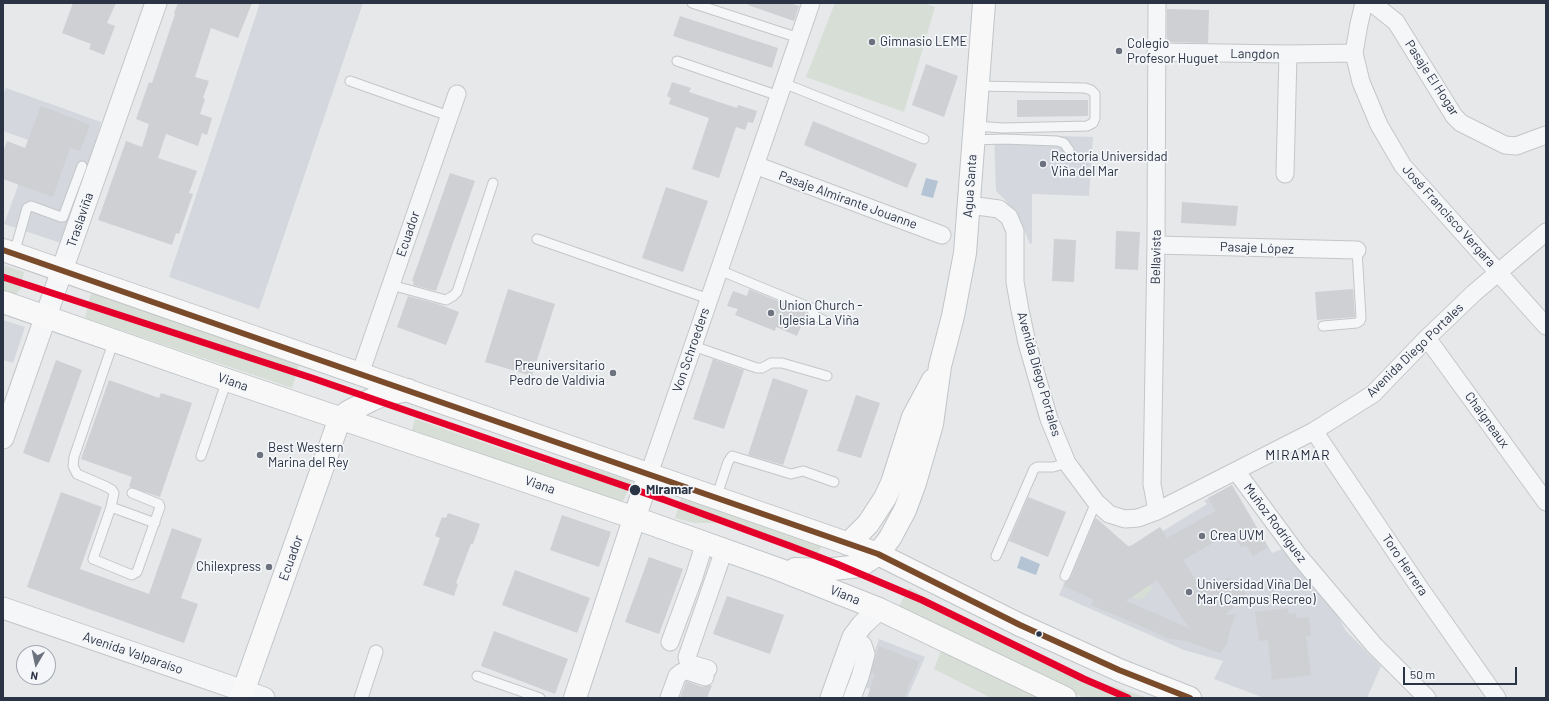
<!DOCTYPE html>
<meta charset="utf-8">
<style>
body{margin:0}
#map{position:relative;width:1549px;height:701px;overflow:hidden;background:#e6e8ea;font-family:Barlow,sans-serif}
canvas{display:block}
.frame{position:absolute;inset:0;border:4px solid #2b3445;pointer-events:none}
.north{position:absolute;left:16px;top:645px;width:40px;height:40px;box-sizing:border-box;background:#f4f6f9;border:1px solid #a4a8b1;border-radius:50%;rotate:189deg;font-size:11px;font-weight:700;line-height:16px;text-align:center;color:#2b3445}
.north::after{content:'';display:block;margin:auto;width:14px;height:18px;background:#6c737f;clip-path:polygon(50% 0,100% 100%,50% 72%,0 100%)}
.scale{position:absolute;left:1403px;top:667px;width:114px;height:18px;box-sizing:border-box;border:2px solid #2b3445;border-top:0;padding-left:5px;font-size:12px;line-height:14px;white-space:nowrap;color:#2b3445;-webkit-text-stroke:3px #f4f6f9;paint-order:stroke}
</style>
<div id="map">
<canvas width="1549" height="701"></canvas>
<div class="frame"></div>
<div class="north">N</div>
<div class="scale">50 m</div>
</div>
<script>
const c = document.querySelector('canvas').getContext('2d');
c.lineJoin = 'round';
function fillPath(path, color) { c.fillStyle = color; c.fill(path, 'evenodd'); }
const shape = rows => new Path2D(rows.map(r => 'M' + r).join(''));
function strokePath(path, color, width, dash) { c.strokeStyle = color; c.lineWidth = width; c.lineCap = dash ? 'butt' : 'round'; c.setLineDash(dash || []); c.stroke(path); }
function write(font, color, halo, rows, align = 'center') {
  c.font = font + ' Barlow,sans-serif'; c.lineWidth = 3.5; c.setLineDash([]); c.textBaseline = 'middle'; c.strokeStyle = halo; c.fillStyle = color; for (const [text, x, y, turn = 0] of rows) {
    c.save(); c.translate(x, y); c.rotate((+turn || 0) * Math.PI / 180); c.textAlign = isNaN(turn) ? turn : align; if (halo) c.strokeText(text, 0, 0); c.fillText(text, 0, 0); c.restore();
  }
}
fillPath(shape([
 [260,3,363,3,259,309,169,277],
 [6,88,101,122,90,162,61,243,4,224,34,142,3,131,3,95],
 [994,134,1093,137,1089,196,1032,194,1032,243,1030,244,1019,218,1005,200,996,191],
 [3,320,25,327,13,363,3,360],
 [1232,485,1272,553,1282,549,1336,613,1346,631,1381,666,1367,698,1264,698,1214,679,1223,661,1184,650,1059,595,1094,517,1128,546,1133,545,1160,527,1163,531,1207,504,1204,501],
 [879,639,925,657,907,698,894,698,862,686]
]), '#d4d7dd');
fillPath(shape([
 [835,3,923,3,935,7,904,112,806,77],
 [3,265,24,272,21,288,16,295,3,291],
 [91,293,299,364,292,388,85,318],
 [415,419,546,464,580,464,632,481,622,503,412,430],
 [681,498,822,545,817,555,733,523,695,523,675,518],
 [1139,569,1152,589,1143,599,1131,598,1142,590,1131,573],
 [909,588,992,635,1085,677,1148,698,1084,698,898,608],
 [941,651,1040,698,991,698,934,669]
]), '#d6ded6');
fillPath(shape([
 [926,178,938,181,933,198,921,195],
 [1021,556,1040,564,1036,575,1017,568]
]), '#b4c4d5');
fillPath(shape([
 [73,3,116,3,107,23,115,26,104,55,89,49,91,44,62,33],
 [178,3,252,3,238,38,211,28,195,77,209,81,203,98,205,99,200,114,212,118,207,135,202,133,198,146,166,134,158,158,197,171,189,193,193,194,179,234,176,233,172,245,98,220,126,141,142,147,149,124,136,119,149,82,152,83,175,14,174,13],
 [748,3,789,3,799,6,794,21,748,5],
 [1167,9,1209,10,1208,43,1167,42],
 [680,16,778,48,772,68,673,36],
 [926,64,958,76,944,117,912,105],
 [672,82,691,88,689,92,737,108,738,105,757,111,753,123,748,122,745,130,736,127,719,178,692,169,709,118,669,104,671,98,667,96],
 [1017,100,1088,100,1088,116,1017,117],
 [41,106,90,125,80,151,70,148,53,197,3,179,3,152,7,141,25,148],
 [813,121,917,164,907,188,804,145],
 [450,173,475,181,436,291,413,285,414,281,412,281],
 [666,187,708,201,683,272,642,258],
 [1182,202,1238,206,1236,226,1181,223],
 [1116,231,1140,232,1138,270,1115,269],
 [1054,239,1076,240,1074,282,1052,281],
 [508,289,555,304,532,376,485,362],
 [749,289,807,313,797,336,776,327,775,331,735,315,738,309,727,306,733,291,747,296],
 [1353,289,1355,317,1317,320,1315,292],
 [408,296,438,304,459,312,446,345,397,327],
 [713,359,744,370,724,429,693,419],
 [56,360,82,370,49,463,23,453],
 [773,378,808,390,783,465,748,455],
 [109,380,159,398,161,393,192,403,160,497,129,487,132,477,81,459],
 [856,395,880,403,861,458,837,451],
 [1232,485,1268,547,1253,556,1246,545,1241,547,1232,532,1183,560,1202,590,1228,578,1238,582,1246,594,1225,615,1236,614,1230,630,1227,644,1220,653,1186,641,1165,638,1164,636,1091,605,1094,600,1064,586,1065,582,1071,578,1096,518,1129,547,1160,527,1167,538,1216,511,1208,498],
 [1157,580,1189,628,1126,601],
 [61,492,102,507,80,569,149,594,172,528,202,539,181,598,198,604,184,643,27,587],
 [1028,497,1066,512,1048,557,1009,541],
 [448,513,480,524,473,544,471,544,456,583,458,584,454,596,423,585,440,538,435,536,442,517,446,518],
 [562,515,611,532,599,567,550,550],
 [649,557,683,569,659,634,625,622],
 [515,570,590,598,577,633,502,605],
 [727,596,784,615,770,654,713,634],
 [1288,608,1289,614,1296,613,1296,618,1309,617,1311,635,1306,636,1311,675,1272,680,1268,640,1259,641,1255,612],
 [494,631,568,659,555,694,481,666],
 [879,646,919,662,904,698,867,698,875,674,871,673],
 [686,681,702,687,712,685,707,698,680,698]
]), '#ced0d3');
const service = shape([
 [692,3,799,38],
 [677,61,779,96],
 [350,81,449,116],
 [783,83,924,139],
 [975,126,1003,128,1087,126,1093,123,1095,118,1095,94,1091,90,1085,88,977,86],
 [973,140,1003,139,1057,141,1064,143,1069,150],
 [537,239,709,299],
 [14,254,27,208,31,206,61,217,63,217,82,166],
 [719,270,811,308,815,316,827,322],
 [391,285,446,300,453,296,457,292,493,183],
 [1323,326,1357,323,1360,321,1361,318,1357,250],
 [114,340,74,457,73,466,77,474,105,486,112,490,114,493,111,507,93,559,132,575,137,572,160,507,159,504,132,493],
 [693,346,757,368,762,368,771,363,782,363,827,376],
 [201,456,227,380],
 [716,498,728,462,732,456,791,474,803,471,834,482],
 [111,507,155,523],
 [996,556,1034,469,1037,467,1053,467,1067,463],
 [1065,576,1096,502],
 [477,676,540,698]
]);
const pedestrian = shape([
 [361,698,376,652]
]);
const minor = shape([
 [1157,3,1156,245,1152,484,1157,511],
 [1364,3,1359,24,1354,53,1361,82,1379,125,1403,166,1546,326],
 [1372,3,1396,22,1454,116,1461,123,1505,145,1516,146,1546,135],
 [1156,52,1288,54,1354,53],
 [755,165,942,235],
 [1285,174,1288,54],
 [969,205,999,209,1009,217,1015,231,1015,282,1020,310,1027,343,1049,419,1067,463,1096,502,1109,514,1125,519,1138,518,1157,511,1314,431,1373,394,1427,338,1474,293,1546,232],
 [1156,245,1357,250],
 [1427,338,1546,502],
 [360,374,457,94],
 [1314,431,1419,587,1497,698],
 [1236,471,1298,555,1374,645,1427,698],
 [649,474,811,3],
 [670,642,694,577,705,542],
 [708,669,691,664,688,661,687,657,724,550],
 [669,698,677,676,682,672,687,671,705,677],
 [852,698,860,677,866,654,863,645,853,637]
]);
const tertiary = shape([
 [3,438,156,3],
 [3,608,264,698],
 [831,698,853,637,862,625,879,609]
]);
const primary = shape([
 [3,250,878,554,1020,625,1119,670,1190,698],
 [3,302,227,380,635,518,778,569,879,609,1065,698],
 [340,418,348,412,371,400,383,395,408,390],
 [848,544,868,524,885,498,892,483,913,417,933,380],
 [795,569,824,570,860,566,878,554,890,538,905,510,915,483,932,424,940,366,953,316,965,253,984,3],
 [241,698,340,418],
 [575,698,649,474]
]);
strokePath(service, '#c4c6c8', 11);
strokePath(pedestrian, '#c4c6c8', 15);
strokePath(minor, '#c4c6c8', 19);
strokePath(tertiary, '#c4c6c8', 23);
strokePath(primary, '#c2c5c8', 24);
strokePath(service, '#f5f6f7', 9);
strokePath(pedestrian, '#f5f6f7', 13);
strokePath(minor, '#f5f6f7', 17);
strokePath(tertiary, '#f5f6f7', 21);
strokePath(primary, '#f8f8f8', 22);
strokePath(shape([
 [3,250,878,554,1020,625,1119,670,1190,698]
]), '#7a4b2a', 6);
strokePath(shape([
 [3,277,312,378,665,500,790,546,837,564,922,600,1084,679,1128,698]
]), '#e4002b', 7);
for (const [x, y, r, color] of [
 [872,42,4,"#6c737f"],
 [1119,51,4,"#6c737f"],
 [1043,164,4,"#6c737f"],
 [771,313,4,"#6c737f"],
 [613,373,4,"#6c737f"],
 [260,455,4,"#6c737f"],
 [635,490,6,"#2b3445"],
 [1202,536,4,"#6c737f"],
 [269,567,4,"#6c737f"],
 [1189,592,4,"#6c737f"],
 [1039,634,3.5,"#2b3445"]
]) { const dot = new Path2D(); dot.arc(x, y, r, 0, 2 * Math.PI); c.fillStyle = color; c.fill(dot); strokePath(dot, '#f4f6f9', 1.5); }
write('13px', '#2b3445', '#f4f6f9', [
 ["Gimnasio LEME",880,42],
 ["Colegio",1127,44],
 ["Profesor Huguet",1127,59],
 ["Rectoría Universidad",1051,157],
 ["Viña del Mar",1051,172],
 ["Union Church -",779,306],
 ["Iglesia La Viña",779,321],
 ["Preuniversitario",605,366,"right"],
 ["Pedro de Valdivia",605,381,"right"],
 ["Best Western",268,448],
 ["Marina del Rey",268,463],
 ["Crea UVM",1210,536],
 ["Chilexpress",261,567,"right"],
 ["Universidad Viña Del",1197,585],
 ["Mar (Campus Recreo)",1197,600]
], 'left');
write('13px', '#2b3445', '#f4f6f9', [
 ["Langdon",1255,54,1],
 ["Pasaje El Hogar",1432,78,57],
 ["Agua Santa",970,186,-86],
 ["Pasaje Almirante Jouanne",848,200,20],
 ["José Francisco Vergara",1449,216,48],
 ["Traslaviña",80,220,-71],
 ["Ecuador",408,234,-71],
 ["Pasaje López",1257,248,2],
 ["Bellavista",1156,257,-89],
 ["Von Schroeders",691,350,-71],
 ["Avenida Diego Portales",1415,350,-44],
 ["Avenida Diego Portales",1039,374,74],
 ["Viana",233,382,19],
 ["Chaigneaux",1487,420,54],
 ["Viana",540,485,19],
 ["Muñoz Rodríguez",1275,523,53],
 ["Ecuador",291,558,-70],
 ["Toro Herrera",1405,565,56],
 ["Viana",845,595,22],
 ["Avenida Valparaíso",133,653,19]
]);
write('bold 13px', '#2b3445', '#f4f6f9', [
 ["Miramar",646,490]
], 'left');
c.letterSpacing = '1px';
write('14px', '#1d2536', '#f4f6f9', [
 ["MIRAMAR",1298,455]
]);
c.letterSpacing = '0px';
</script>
